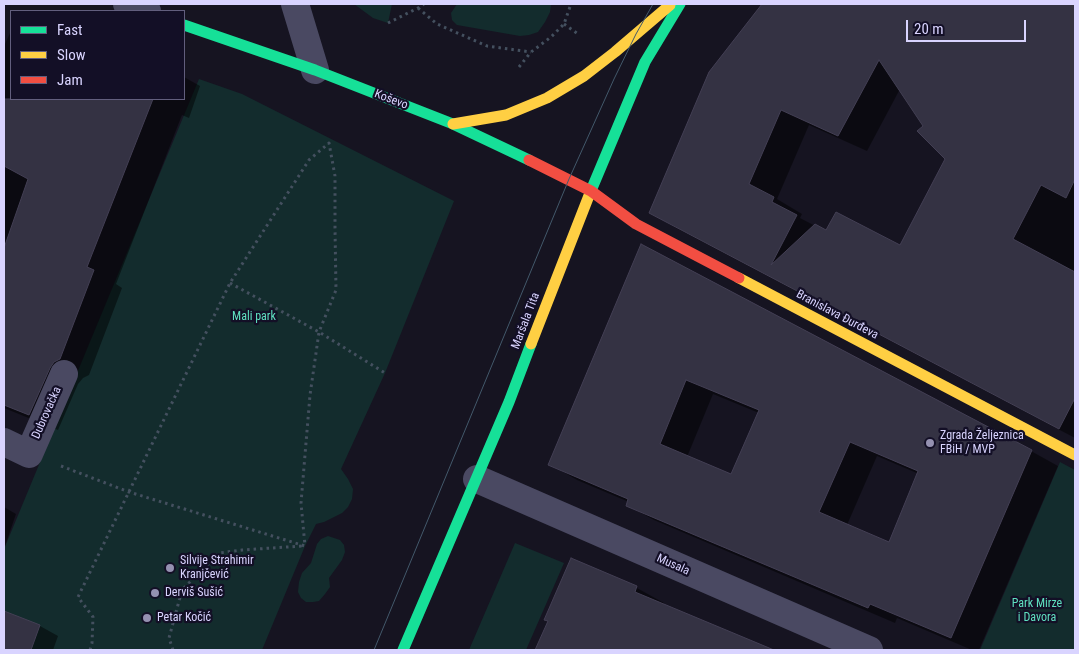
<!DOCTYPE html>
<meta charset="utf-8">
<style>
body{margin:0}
#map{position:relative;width:1079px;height:654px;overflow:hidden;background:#161421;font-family:"Roboto Condensed",sans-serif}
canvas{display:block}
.frame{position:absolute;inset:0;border:5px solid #d9d4ff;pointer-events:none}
.legend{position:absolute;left:10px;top:10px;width:175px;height:90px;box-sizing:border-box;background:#130f26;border:1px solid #625e7d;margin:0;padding:6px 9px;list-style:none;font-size:15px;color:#d9d4ff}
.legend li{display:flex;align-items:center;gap:10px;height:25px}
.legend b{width:25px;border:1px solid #625e7d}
.scale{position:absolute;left:906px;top:20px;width:120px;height:22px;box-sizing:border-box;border:2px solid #d9d4ff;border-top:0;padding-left:6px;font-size:15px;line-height:18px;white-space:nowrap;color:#d9d4ff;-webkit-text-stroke:4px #130f26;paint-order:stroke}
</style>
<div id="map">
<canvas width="1079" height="654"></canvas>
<div class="frame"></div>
<ul class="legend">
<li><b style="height:6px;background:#16e098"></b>Fast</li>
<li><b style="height:6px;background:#ffcf43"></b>Slow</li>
<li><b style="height:6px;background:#f24e42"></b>Jam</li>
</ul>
<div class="scale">20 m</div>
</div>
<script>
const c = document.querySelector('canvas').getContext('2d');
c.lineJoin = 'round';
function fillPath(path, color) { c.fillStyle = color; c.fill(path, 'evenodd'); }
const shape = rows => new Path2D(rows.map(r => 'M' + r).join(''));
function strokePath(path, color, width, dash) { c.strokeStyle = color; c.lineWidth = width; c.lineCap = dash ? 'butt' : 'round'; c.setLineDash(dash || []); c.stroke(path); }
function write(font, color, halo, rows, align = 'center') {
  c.font = font + ' "Roboto Condensed",sans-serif'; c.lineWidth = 4.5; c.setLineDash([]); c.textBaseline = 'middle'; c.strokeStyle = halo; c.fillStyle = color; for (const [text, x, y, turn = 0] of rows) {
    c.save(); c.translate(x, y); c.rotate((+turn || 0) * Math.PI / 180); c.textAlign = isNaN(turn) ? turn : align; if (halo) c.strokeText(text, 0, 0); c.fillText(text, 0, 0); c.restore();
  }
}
fillPath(shape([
 [354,4,392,4,388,23,373,18],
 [457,4,551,4,550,12,545,22,538,32,529,35,520,36,457,25,452,20,451,13],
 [199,79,242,94,454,201,385,373,341,469,348,479,353,489,352,499,348,507,342,513,324,522,316,524,305,546,262,650,4,650,4,549],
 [1060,462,1075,470,1075,650,980,650],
 [328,536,340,540,344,545,345,552,342,560,329,578,330,587,325,594,319,601,313,602,306,602,301,598,298,592,299,582,302,573,311,563,317,544,321,539],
 [515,543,564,563,526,650,469,650]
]), '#132c2d');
fillPath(shape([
 [764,4,1075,4,1075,438,678,229,650,213,710,73],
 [900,89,947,159,901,247,827,232,800,218,802,214,777,199,809,125,867,151],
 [11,31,11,99,184,99,184,77,200,86,189,118,182,115,116,284,122,288,89,375,83,378,78,384,58,430,4,408,4,46],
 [642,246,1031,451,1058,466,979,650,972,650,897,618,895,623,654,520,627,505,629,502,577,480,550,464],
 [713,394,759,413,732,476,687,457],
 [877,456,919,474,890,543,847,525],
 [4,507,16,514,4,549],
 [572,560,637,588,664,603,663,605,771,650,537,650,549,621],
 [4,612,40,626,58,636,53,650,4,650]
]), '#0007');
const building = shape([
 [762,4,1075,4,1075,179,1066,198,1041,185,1013,239,1075,272,1075,398,1059,429,649,213,709,72,762,4],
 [879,60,923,126,917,131,945,159,900,245,836,212,826,230,815,224,771,265,797,215,772,202,774,197,749,184,781,110,838,136,879,60],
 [4,99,153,99,87,267,94,270,60,359,54,362,50,368,29,415,4,405,4,248,28,179,4,166,4,99],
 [641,244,1032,450,951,638,870,604,868,608,626,506,628,499,548,465,641,244],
 [686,380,759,410,731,474,660,444,686,380],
 [850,442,918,471,889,542,819,512,850,442],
 [571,558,637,586,635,592,774,650,535,650,548,621,544,620,571,558],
 [4,611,40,625,31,650,4,650,4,611]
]);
fillPath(building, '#343243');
strokePath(building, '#433f54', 1);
strokePath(shape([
 [418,8,437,24,487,46,531,52],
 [388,23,418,8,424,4],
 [564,24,578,34],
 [519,67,531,52,551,37,564,24,571,4],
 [230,283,319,332,385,373],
 [61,466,129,492,305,546],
 [90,650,92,643,93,617,78,597,230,283,309,160,329,143,335,176,335,228,336,290,319,332,310,395,301,503,305,546],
 [173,650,169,638,182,590,219,553,242,550,302,546]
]), '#44505f', 3, [2.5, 4]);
strokePath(shape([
 [127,4,147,11],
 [295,4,315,70],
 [4,442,29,454,64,374],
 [477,479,869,650]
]), '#4a4962', 28);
strokePath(shape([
 [184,25,315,70,453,124,529,160],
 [590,193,645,62,680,4],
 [403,650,509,402,531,344]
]), '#16e098', 11);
strokePath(shape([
 [453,124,506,115,547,98,584,76,615,52,670,5],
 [739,278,1075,455],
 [531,344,590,193]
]), '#ffcf43', 11);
strokePath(shape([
 [529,160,591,191,636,224,739,278]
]), '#f24e42', 11);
strokePath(shape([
 [374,650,569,179,614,79,636,34,653,4]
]), '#43596b', 1);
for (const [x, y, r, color] of [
 [930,443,5,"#9591b1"],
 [170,568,5,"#9591b1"],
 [155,593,5,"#9591b1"],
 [147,618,5,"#9591b1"]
]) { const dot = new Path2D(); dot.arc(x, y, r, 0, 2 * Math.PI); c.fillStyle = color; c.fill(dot); strokePath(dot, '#130f26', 2); }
write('12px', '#d9d4ff', '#130f26', [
 ["Koševo",391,100,21],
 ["Branislava Đurđeva",837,315,28],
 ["Maršala Tita",526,321,-69],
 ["Dubrovačka",47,413,-66],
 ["Musala",673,565,24]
]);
write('12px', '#5fe0c0', '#130f26', [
 ["Mali park",254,317],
 ["Park Mirze",1037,604],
 ["i Davora",1037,618]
]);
write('12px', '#d9d4ff', '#130f26', [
 ["Zgrada Željeznica",940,436],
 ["FBiH / MVP",940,450],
 ["Silvije Strahimir",180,561],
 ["Kranjčević",180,575],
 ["Derviš Sušić",165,593],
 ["Petar Kočić",157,618]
], 'left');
</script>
